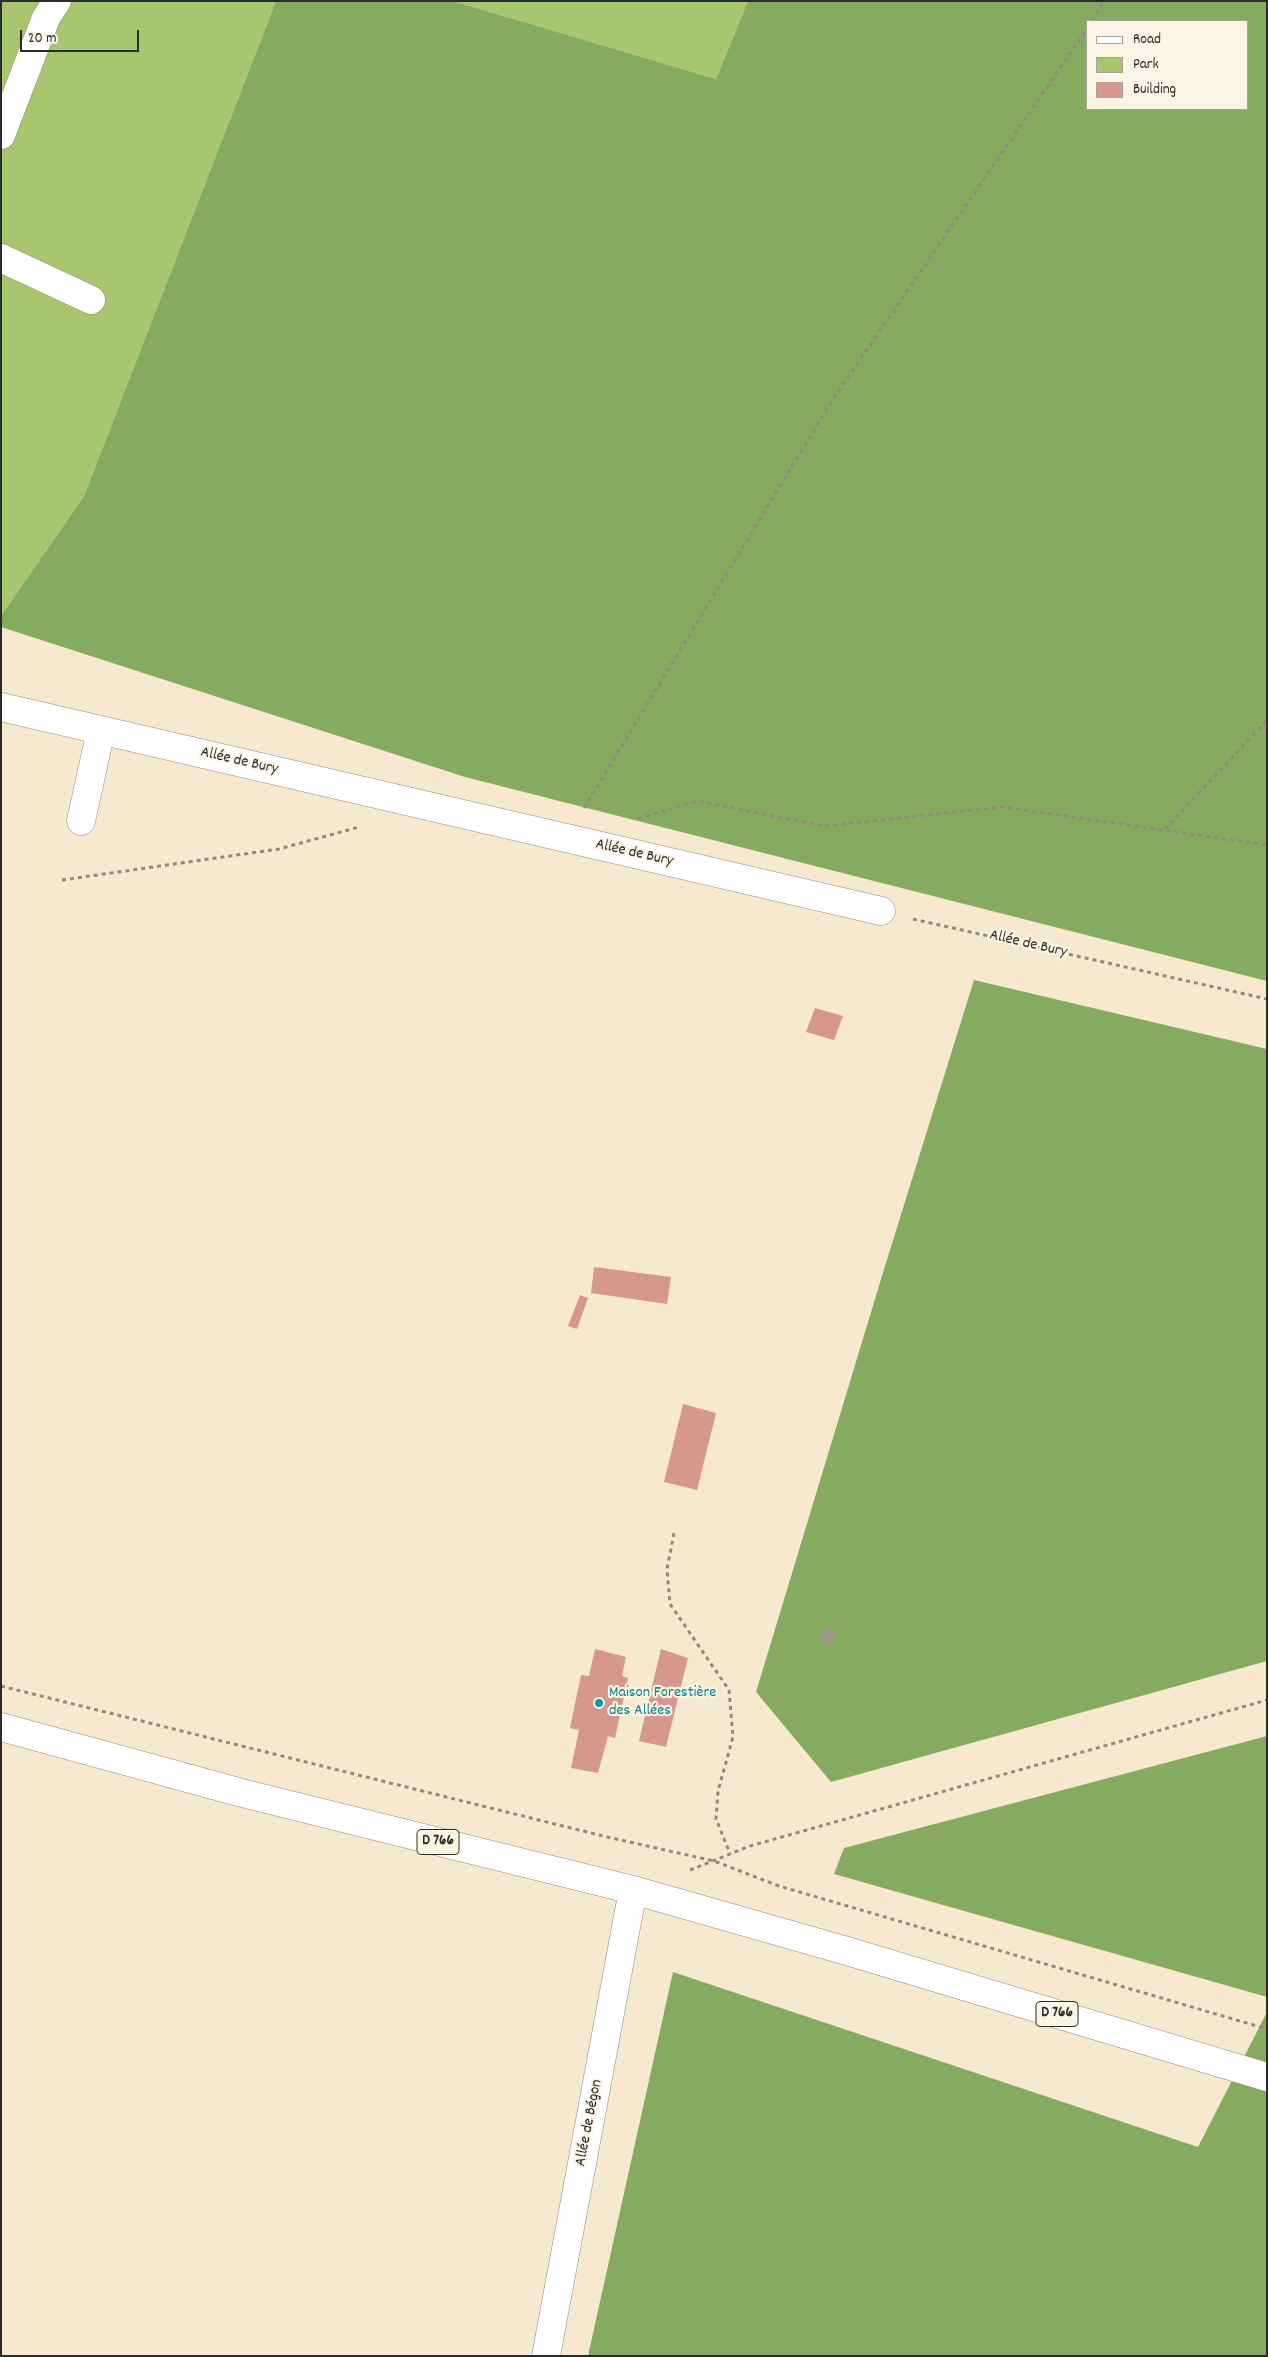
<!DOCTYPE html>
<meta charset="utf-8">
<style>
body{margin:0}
#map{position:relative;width:1268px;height:2357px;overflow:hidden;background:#f6e9d0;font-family:Dekko,sans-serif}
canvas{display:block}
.frame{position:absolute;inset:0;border:2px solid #2b2b2b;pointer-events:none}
.legend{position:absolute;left:1086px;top:20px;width:162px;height:90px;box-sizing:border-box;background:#fcf5e5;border:1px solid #a8a49b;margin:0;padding:6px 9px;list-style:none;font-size:15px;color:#2b2b2b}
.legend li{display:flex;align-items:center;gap:10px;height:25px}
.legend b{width:25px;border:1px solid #a8a49b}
.scale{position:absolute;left:20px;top:30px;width:119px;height:22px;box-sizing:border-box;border:2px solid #2b2b2b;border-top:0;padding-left:6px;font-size:15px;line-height:18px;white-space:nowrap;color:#2b2b2b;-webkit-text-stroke:4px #fcf5e5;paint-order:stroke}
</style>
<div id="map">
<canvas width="1268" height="2357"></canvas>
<div class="frame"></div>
<ul class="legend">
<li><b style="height:6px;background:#fff"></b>Road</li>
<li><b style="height:14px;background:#a8c66d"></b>Park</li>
<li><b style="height:14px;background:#d6978e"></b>Building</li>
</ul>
<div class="scale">20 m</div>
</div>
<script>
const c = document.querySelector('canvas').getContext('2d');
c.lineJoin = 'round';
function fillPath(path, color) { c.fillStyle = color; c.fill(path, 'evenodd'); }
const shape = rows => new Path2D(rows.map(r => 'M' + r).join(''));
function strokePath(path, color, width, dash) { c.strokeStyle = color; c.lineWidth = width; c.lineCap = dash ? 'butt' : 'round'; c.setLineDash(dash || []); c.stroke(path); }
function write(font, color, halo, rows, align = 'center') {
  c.font = font + ' Dekko,sans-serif'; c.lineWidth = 4.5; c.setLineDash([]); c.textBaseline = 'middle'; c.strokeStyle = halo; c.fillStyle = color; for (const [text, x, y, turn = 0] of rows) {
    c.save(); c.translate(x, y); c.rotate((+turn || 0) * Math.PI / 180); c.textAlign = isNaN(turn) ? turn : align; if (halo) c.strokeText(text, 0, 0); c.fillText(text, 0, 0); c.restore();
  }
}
fillPath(shape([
 [1,1,276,1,84,496,1,616],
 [453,1,748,1,716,79]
]), '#a8c66d');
fillPath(shape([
 [276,1,453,1,716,79,748,1,1267,1,1267,981,465,777,1,627,1,616,84,496],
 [1087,21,1247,21,1247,109,1087,109],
 [974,980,1267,1049,1267,1661,831,1782,756,1692,885,1266],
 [1267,1736,1267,1997,834,1874,844,1848],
 [673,1972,1198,2147,1267,2012,1267,2356,588,2356]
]), '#86ab60');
fillPath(shape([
 [815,1008,843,1016,834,1040,806,1032],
 [594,1267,671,1277,667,1304,591,1293],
 [580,1295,588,1298,577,1329,568,1326],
 [683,1404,716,1413,697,1490,664,1482],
 [595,1649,626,1657,622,1676,628,1678,615,1738,608,1736,598,1773,571,1768,579,1730,570,1728,581,1675,589,1676],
 [661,1649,688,1658,666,1747,639,1741]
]), '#d6978e');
const minor = shape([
 [1,135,46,18,57,1],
 [1,258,91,300],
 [1,707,881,911],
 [81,821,101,730],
 [546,2356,633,1890]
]);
const major = shape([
 [1,1727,242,1793,633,1890,847,1951,1267,2077]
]);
strokePath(minor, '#908a7e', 29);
strokePath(major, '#908a7e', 29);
strokePath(shape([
 [1092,21,1104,1],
 [584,808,835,396,1087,29],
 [638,818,698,801,824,826,1003,807,1267,845],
 [1165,829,1267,720],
 [62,880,279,849,359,827],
 [913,919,1267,999],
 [674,1533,667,1569,670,1604,729,1690,733,1737,718,1791,716,1819,730,1854],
 [1,1686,603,1836,714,1861,779,1886,1267,2029],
 [690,1870,750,1846,1267,1700]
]), '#908a7e', 3, [4, 4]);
strokePath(minor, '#fff', 28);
strokePath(major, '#fff', 28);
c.fillStyle = '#9b9a80';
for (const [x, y] of [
 [828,1636]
]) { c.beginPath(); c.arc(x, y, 8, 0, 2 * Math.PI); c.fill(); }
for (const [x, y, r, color] of [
 [599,1703,5,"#0f9aa8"]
]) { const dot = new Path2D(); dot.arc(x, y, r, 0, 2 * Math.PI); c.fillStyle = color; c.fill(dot); strokePath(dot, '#fcf5e5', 2); }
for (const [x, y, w] of [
 [438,1842,42],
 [1057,2014,42]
]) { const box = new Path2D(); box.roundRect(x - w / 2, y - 12.5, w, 25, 4); c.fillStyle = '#fcf5e5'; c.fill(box); strokePath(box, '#2b2b2b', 1); }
write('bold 15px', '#2b2b2b', null, [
 ["D 766",438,1842],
 ["D 766",1057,2014]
]);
write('16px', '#2b2b2b', '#fcf5e5', [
 ["Allée de Bury",239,762,13],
 ["Allée de Bury",634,854,13],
 ["Allée de Bury",1028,945,13],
 ["Allée de Bégon",590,2123,-79]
]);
write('16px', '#0d838f', '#fcf5e5', [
 ["Maison Forestière",609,1694],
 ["des Allées",609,1712]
], 'left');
</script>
